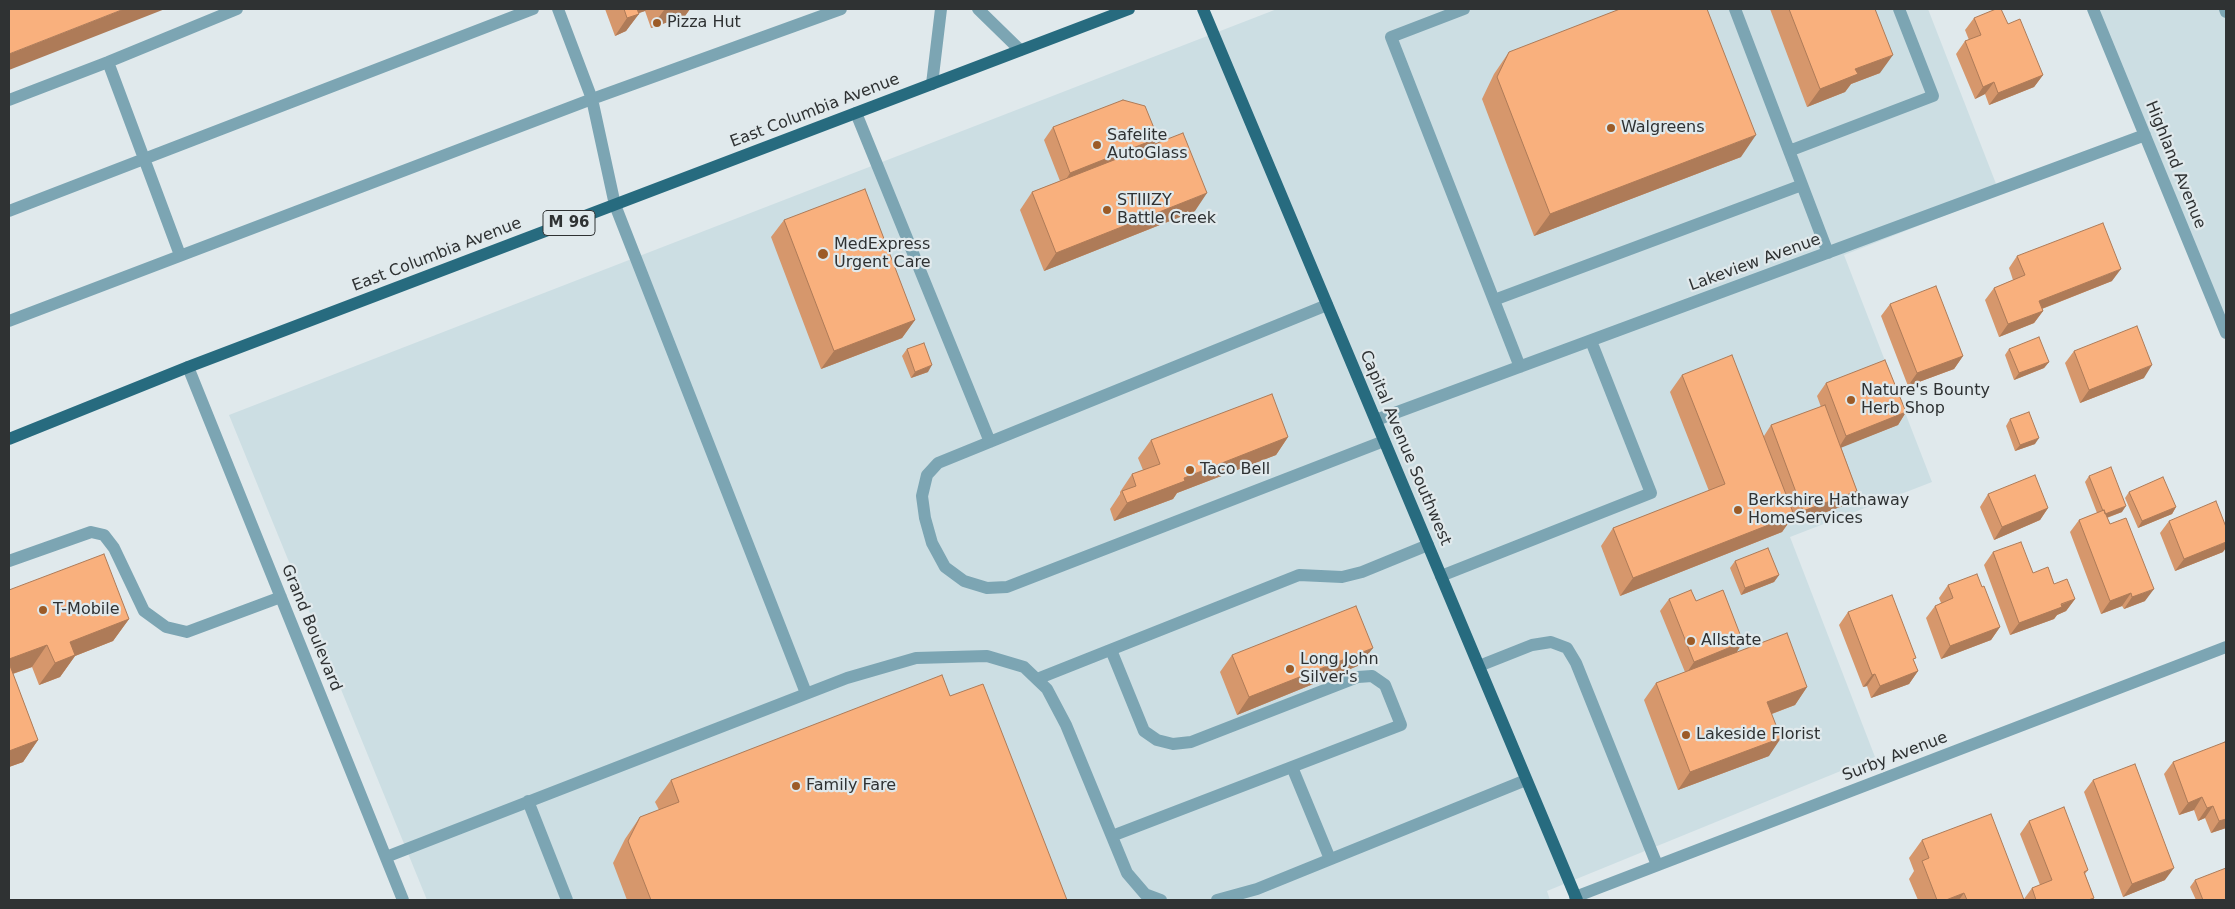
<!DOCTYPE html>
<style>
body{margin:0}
#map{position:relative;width:2235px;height:909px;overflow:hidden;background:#e0e9ec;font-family:"DejaVu Sans",sans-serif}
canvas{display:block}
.frame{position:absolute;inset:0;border:10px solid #2f3233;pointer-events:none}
</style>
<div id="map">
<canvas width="2235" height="909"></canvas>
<div class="frame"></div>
</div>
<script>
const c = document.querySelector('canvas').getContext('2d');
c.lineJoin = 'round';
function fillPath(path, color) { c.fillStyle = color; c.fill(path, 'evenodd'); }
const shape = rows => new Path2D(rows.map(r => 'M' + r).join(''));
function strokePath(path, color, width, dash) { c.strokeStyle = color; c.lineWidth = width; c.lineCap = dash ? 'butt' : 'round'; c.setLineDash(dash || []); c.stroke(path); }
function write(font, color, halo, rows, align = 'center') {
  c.font = font + ' "DejaVu Sans",sans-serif'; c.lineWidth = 4.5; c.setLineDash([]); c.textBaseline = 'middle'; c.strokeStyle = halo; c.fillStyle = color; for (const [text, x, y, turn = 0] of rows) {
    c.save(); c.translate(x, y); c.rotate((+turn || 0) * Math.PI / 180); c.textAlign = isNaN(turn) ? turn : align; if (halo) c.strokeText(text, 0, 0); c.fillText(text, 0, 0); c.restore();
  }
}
fillPath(shape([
 [1277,9,1928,9,2000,194,1844,255,1932,482,1790,537,1875,757,1547,891,1550,900,427,900,229,415],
 [2094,9,2226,9,2226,335]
]), '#ccdee3');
strokePath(shape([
 [558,9,592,99,615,205,806,693],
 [978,9,1020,50],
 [1464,9,1391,37,1520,367],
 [1735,9,1828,253],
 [2093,9,2226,333],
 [2225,9,2226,12],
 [108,62,180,255],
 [932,84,941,9],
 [9,100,108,62,237,9],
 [856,113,990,442],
 [1789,151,1933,96,1899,9],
 [9,211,533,9],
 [1494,300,1802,185],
 [1327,305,938,463,927,475,922,496,925,518,932,543,945,567,964,581,987,588,1007,587,1384,441],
 [9,321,592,99,841,9],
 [188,367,403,900],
 [1376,420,2145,135],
 [9,561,91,532,104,535,114,548,144,611,166,627,187,632,281,597],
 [1441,576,1651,493,1591,341],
 [1111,650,1144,731,1157,740,1173,744,1191,742,1358,677,1372,676,1385,685,1401,725,1112,836],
 [1479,666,1532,645,1551,642,1567,648,1576,663,1657,865],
 [1037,679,1299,575,1342,577,1362,572,1428,545],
 [1292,767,1330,859],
 [528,801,567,900],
 [386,857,847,678,916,658,987,656,1024,667,1047,689,1066,725,1127,873,1145,894,1161,900],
 [1575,897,2226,647],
 [1217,900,1257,889,1526,780]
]), '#7ca5b3', 12);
strokePath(shape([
 [1203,9,1577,900],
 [9,439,188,367,1129,9]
]), '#276b7f', 12);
fillPath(shape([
 [605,9,690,9,685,16,651,28,645,11,639,13,626,31,615,36],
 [1770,9,1875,9,1880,73,1851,84,1845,92,1807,107],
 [1974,18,2008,24,2043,75,2034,87,1989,105,1985,94,1975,99,1956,54,1965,41,1969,40,1965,30],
 [1509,52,1741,157,1534,236,1482,99,1494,74],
 [1053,127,1154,144,1195,211,1044,271,1020,210,1032,192,1060,181,1044,140],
 [784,220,915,320,902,338,821,369,771,237],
 [2017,256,2112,281,2042,309,2043,311,2034,323,1999,337,1985,300,1994,288,2013,280,2009,268],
 [1890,304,1963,356,1954,369,1908,386,1881,316],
 [907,349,928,372,911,378,902,356],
 [2009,349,2049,362,2044,368,2014,380,2005,355],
 [2074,351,2144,378,2080,403,2065,363],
 [1682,375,1764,436,1771,425,1821,407,1817,396,1826,383,1906,412,1898,425,1841,447,1857,491,1848,504,1794,524,1792,518,1782,532,1620,596,1601,546,1613,528,1709,491,1670,392],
 [2010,419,2035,444,2015,451,2006,426],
 [1288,437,1276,455,1177,493,1173,499,1114,521,1110,509,1120,494,1120,492,1132,474,1143,470,1138,458,1151,440],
 [2089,476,2122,512,2107,518,2145,601,2124,609,2122,606,2101,614,2070,532,2079,520,2097,513,2085,482],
 [2129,492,2176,507,2172,514,2138,528,2125,498],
 [1988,494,2048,508,2040,520,1994,540,1980,507],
 [2169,521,2223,552,2175,571,2160,533],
 [1993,552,2054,584,2075,599,2066,611,2057,615,2054,619,2010,635,1984,565],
 [1735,561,1779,575,1774,582,1741,595,1730,568],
 [1948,585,1982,587,2000,627,1991,640,1941,659,1926,618,1935,606,1941,603,1939,598],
 [9,590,129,619,113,641,75,656,60,677,39,685,32,667,13,674,38,740,23,762,9,767],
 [1669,599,1696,601,1743,642,1736,652,1807,687,1795,705,1772,714,1769,756,1678,790,1644,700,1656,683,1685,672,1660,611],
 [1848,612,1914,661,1918,671,1909,684,1871,698,1867,686,1863,687,1839,625],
 [1232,655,1360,665,1237,715,1220,672],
 [950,696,1067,900,627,900,613,863,625,839,640,817,659,810,655,802,671,780],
 [2226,744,2226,828,2211,833,2205,818,2198,821,2194,810,2179,815,2164,774,2173,762],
 [2093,780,2165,880,2123,897,2084,792],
 [2029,821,2088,870,2085,874,2094,898,2093,900,1918,900,1909,879,1914,871,1909,858,1922,840,2024,899,2032,888,2040,885,2020,834],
 [2195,880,2226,900,2196,900,2190,887]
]), '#d6976c');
fillPath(shape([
 [124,9,165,9,9,70,9,54],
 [629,9,647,9,645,11,627,17],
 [668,9,690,9,685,16,651,28,664,10],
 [639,14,626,31,615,36,627,18],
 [1893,55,1880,73,1851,84,1845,92,1807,107,1820,89,1855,69],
 [2043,75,2034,87,1989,105,1998,93],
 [1994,82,1985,94,1975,99,1983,87],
 [1756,135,1741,157,1534,236,1550,214],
 [1158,138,1150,151,1062,186,1070,173],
 [1207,193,1195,211,1044,271,1056,253],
 [2121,269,2112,281,2031,313,2039,301],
 [2043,311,2034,323,1999,337,2008,324],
 [915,320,902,338,821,369,834,351],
 [1963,356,1954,369,1908,386,1917,373],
 [2049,362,2044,368,2014,380,2019,373],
 [932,365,928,372,911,378,915,372],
 [2152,365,2144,378,2080,403,2089,390],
 [1906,412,1898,425,1838,449,1846,436],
 [1288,437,1276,455,1177,493,1173,499,1114,521,1127,503,1184,478],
 [2039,438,2035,444,2015,451,2020,445],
 [1857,491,1848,504,1794,524,1803,511],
 [2126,506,2122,512,2100,520,2104,514],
 [2176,507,2172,514,2138,528,2142,521],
 [2048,508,2040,520,1994,540,2002,527],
 [1794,515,1782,532,1620,596,1633,578],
 [2226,542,2226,548,2223,552,2175,571,2184,559],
 [1779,575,1774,582,1741,595,1745,588],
 [2154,589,2145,601,2124,609,2132,597],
 [2131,593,2122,606,2101,614,2110,601],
 [2075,599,2066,611,2057,615,2054,619,2010,635,2019,623],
 [129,619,113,641,75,656,60,677,39,685,70,642],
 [2000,627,1991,640,1941,659,1950,646],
 [1743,642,1735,655,1686,674,1694,662],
 [47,645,32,667,9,675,9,659],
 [1373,648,1360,665,1237,715,1249,697],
 [1918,671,1909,684,1871,698,1880,686],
 [1875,674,1867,686,1863,687,1872,675],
 [1807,687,1795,705,1755,720,1767,702],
 [1781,738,1769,756,1678,790,1690,772],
 [38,740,23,762,9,767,9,751],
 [2202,797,2194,810,2179,815,2188,803],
 [2213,806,2205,818,2198,821,2207,808],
 [2226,819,2226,828,2211,833,2219,821],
 [2174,868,2165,880,2123,897,2132,884],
 [1964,893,1959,900,1946,900]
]), '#ae7b58');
const building = shape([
 [9,9,124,9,9,54,9,9],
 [624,9,637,9,639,14,627,18,624,9],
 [1620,9,1707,9,1756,135,1550,214,1497,77,1509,52,1620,9],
 [1789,9,1875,9,1893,55,1855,69,1858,74,1820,89,1789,9],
 [1996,9,2001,9,2008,24,2020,19,2043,75,1998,93,1994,82,1983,87,1965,41,1981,35,1974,18,1996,9],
 [1123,100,1145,106,1158,138,1070,173,1053,127,1123,100],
 [1183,133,1207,193,1056,253,1032,192,1183,133],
 [865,189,915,320,834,351,784,220,865,189],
 [2103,223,2121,269,2039,301,2043,311,2008,324,1994,288,2025,275,2017,256,2103,223],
 [1936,286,1963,356,1917,373,1890,304,1936,286],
 [2137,326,2152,365,2089,390,2074,351,2137,326],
 [2039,337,2049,362,2019,373,2009,349,2039,337],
 [924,343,932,365,915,372,907,349,924,343],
 [1732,355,1794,515,1633,578,1613,528,1725,484,1682,375,1732,355],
 [1885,360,1906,412,1846,436,1826,383,1885,360],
 [1272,394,1288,437,1184,478,1185,481,1127,503,1122,491,1136,486,1132,474,1160,464,1151,440,1272,394],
 [1825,405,1857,491,1803,511,1771,425,1825,405],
 [2029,412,2039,438,2020,445,2010,419,2029,412],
 [2111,467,2126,506,2105,514,2104,510,2103,511,2089,476,2111,467],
 [2035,475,2048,508,2002,527,1988,494,2035,475],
 [2163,477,2176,507,2142,521,2129,492,2163,477],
 [2216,501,2226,527,2226,542,2184,559,2169,521,2216,501],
 [2104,510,2110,524,2126,518,2154,589,2132,597,2131,593,2110,601,2079,520,2104,510],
 [2021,542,2033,573,2048,567,2054,584,2067,579,2075,599,2061,604,2062,607,2019,623,1993,552,2021,542],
 [1768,548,1779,575,1745,588,1735,561,1768,548],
 [104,554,129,619,70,642,75,655,55,663,47,645,9,659,9,590,104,554],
 [1977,574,1982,587,1984,586,2000,627,1950,646,1935,606,1953,598,1948,585,1977,574],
 [1691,590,1696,601,1723,590,1743,642,1694,662,1669,599,1691,590],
 [1892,595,1916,658,1913,659,1918,671,1880,686,1875,674,1872,675,1848,612,1892,595],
 [1356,606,1373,648,1249,697,1232,655,1356,606],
 [1787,633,1807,687,1767,702,1781,738,1690,772,1656,683,1787,633],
 [9,663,38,740,9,751,9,663],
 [942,675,950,696,983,684,1067,900,651,900,628,841,640,817,679,802,671,780,942,675],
 [2225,742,2226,744,2226,819,2219,821,2213,806,2207,808,2202,797,2188,803,2173,762,2225,742],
 [2135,764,2174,868,2132,884,2093,780,2135,764],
 [2064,807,2088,870,2084,872,2094,898,2088,900,2036,900,2032,888,2052,880,2029,821,2064,807],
 [1991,814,2024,900,1967,900,1964,893,1946,900,1937,900,1922,861,1929,858,1922,840,1991,814],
 [2226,868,2226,900,2203,900,2195,880,2226,868]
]);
fillPath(building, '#f9b07d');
strokePath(building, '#ae7b58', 1);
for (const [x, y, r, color] of [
 [657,23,5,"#9c5b27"],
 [1611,128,5,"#9c5b27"],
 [1097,145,5,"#9c5b27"],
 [1107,210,5,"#9c5b27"],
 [823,254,6,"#9c5b27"],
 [1851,400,5,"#9c5b27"],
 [1190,470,5,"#9c5b27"],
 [1738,510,5,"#9c5b27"],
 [43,610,5,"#9c5b27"],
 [1691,641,5,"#9c5b27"],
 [1290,669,5,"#9c5b27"],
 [1686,735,5,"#9c5b27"],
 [796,786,5,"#9c5b27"]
]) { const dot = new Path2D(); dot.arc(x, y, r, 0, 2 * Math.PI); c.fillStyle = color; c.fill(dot); strokePath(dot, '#e0e9ec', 2); }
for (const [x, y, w] of [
 [569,223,52]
]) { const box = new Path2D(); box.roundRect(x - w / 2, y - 12.5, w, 25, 4); c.fillStyle = '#e0e9ec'; c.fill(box); strokePath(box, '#2f3233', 1); }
write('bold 15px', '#2f3233', null, [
 ["M 96",569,223]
]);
write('16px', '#2f3233', '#e0e9ec', [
 ["Pizza Hut",667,23],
 ["Walgreens",1621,128],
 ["Safelite",1107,136],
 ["AutoGlass",1107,154],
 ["STIIIZY",1117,201],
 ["Battle Creek",1117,219],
 ["MedExpress",834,245],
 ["Urgent Care",834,263],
 ["Nature's Bounty",1861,391],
 ["Herb Shop",1861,409],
 ["Taco Bell",1200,470],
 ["Berkshire Hathaway",1748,501],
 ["HomeServices",1748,519],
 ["T-Mobile",53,610],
 ["Allstate",1701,641],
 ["Long John",1300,660],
 ["Silver's",1300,678],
 ["Lakeside Florist",1696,735],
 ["Family Fare",806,786]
], 'left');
write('16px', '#2f3233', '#e0e9ec', [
 ["East Columbia Avenue",815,111,-21],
 ["Highland Avenue",2175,165,68],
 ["East Columbia Avenue",437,255,-21],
 ["Lakeview Avenue",1755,263,-20],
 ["Capital Avenue Southwest",1405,448,67],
 ["Grand Boulevard",311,628,68],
 ["Surby Avenue",1895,757,-21]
]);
</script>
